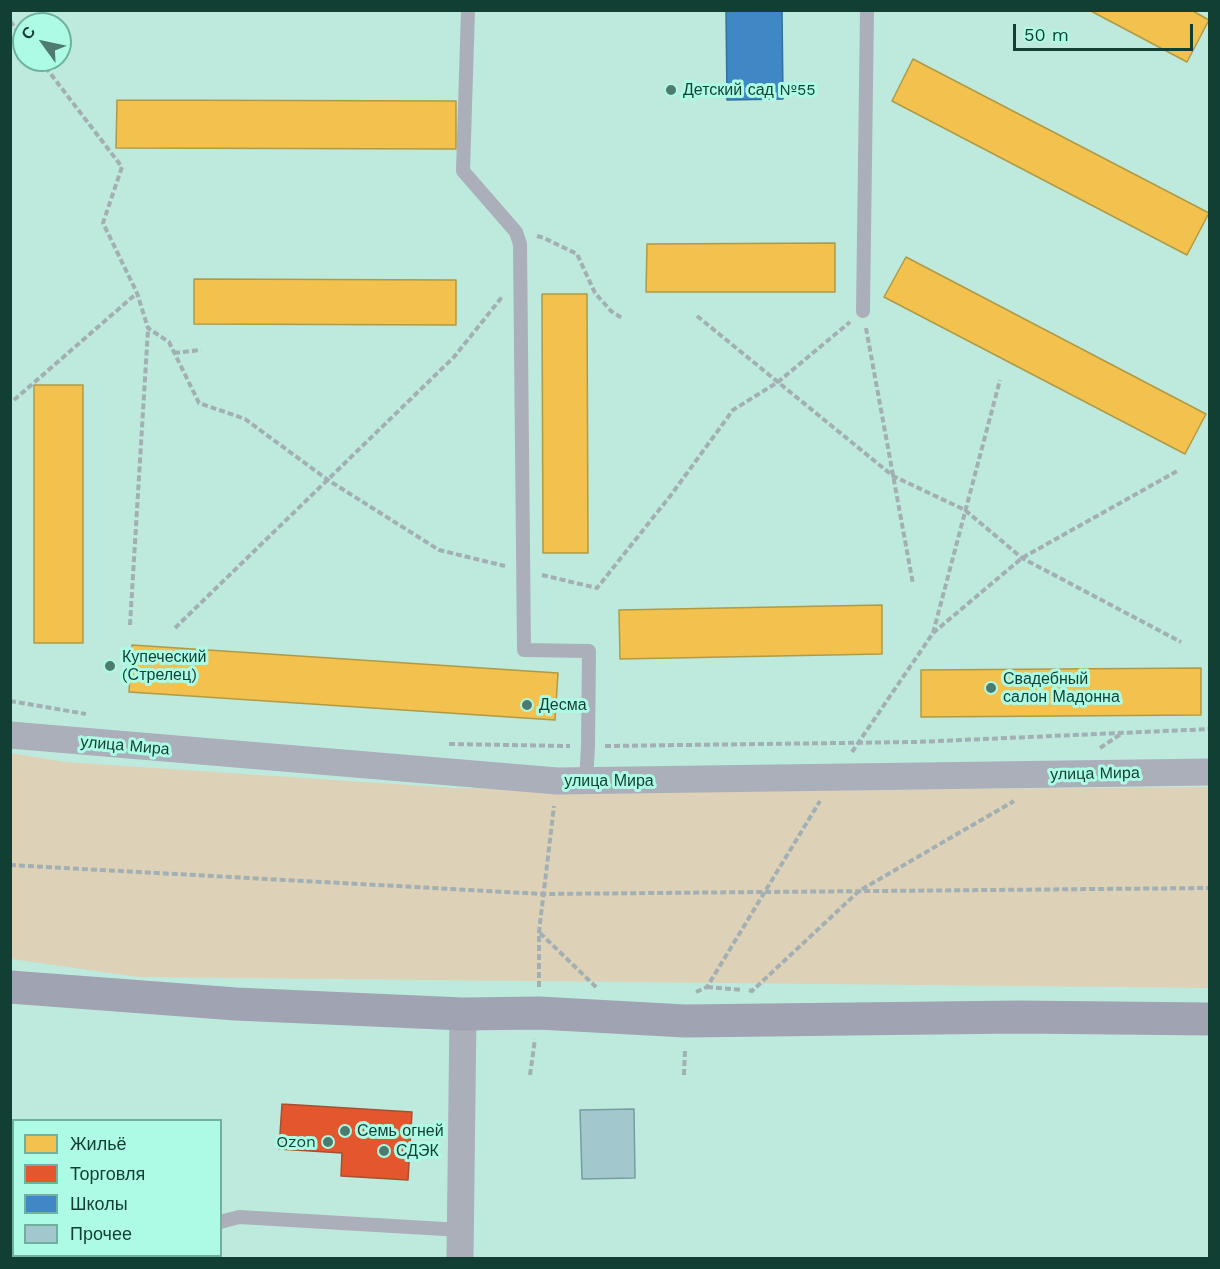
<!DOCTYPE html>
<meta charset="utf-8">
<style>
body{margin:0}
#map{position:relative;width:1220px;height:1269px;overflow:hidden;background:#beeadd;font-family:"Work Sans",sans-serif}
canvas{display:block}
.frame{position:absolute;inset:0;border:12px solid #123f34;pointer-events:none}
.legend{position:absolute;left:12px;top:1119px;width:210px;height:138px;box-sizing:border-box;background:#adfbe5;border:2px solid #6fb09e;margin:0;padding:8px 10px;list-style:none;font-size:18px;color:#123f34}
.legend li{display:flex;align-items:center;gap:12px;height:30px}
.legend b{width:30px;border:2px solid #6fb09e}
.north{position:absolute;left:12px;top:12px;width:60px;height:60px;box-sizing:border-box;background:#adfbe5;border:2px solid #6fb09e;border-radius:50%;rotate:303deg;font-size:16px;font-weight:700;line-height:24px;text-align:center;color:#123f34}
.north::after{content:'';display:block;margin:auto;width:21px;height:27px;background:#4e7b6f;clip-path:polygon(50% 0,100% 100%,50% 72%,0 100%)}
.scale{position:absolute;left:1013px;top:24px;width:180px;height:27px;box-sizing:border-box;border:3px solid #123f34;border-top:0;padding-left:8px;font-size:18px;line-height:21px;white-space:nowrap;color:#123f34;-webkit-text-stroke:4px #adfbe5;paint-order:stroke}
</style>
<div id="map">
<canvas width="1220" height="1269"></canvas>
<div class="frame"></div>
<ul class="legend">
<li><b style="height:16px;background:#f2c14e"></b>Жильё</li>
<li><b style="height:16px;background:#e4572e"></b>Торговля</li>
<li><b style="height:16px;background:#3f88c5"></b>Школы</li>
<li><b style="height:16px;background:#a2c8cd"></b>Прочее</li>
</ul>
<div class="north">С</div>
<div class="scale">50 m</div>
</div>
<script>
const c = document.querySelector('canvas').getContext('2d');
c.lineJoin = 'round';
function fillPath(path, color) { c.fillStyle = color; c.fill(path, 'evenodd'); }
const shape = rows => new Path2D(rows.map(r => 'M' + r).join(''));
function strokePath(path, color, width, dash) { c.strokeStyle = color; c.lineWidth = width; c.lineCap = dash ? 'butt' : 'round'; c.setLineDash(dash || []); c.stroke(path); }
function write(font, color, halo, rows, align = 'center') {
  c.font = font + ' "Work Sans",sans-serif'; c.lineWidth = 6; c.setLineDash([]); c.textBaseline = 'middle'; c.strokeStyle = halo; c.fillStyle = color; for (const [text, x, y, turn = 0] of rows) {
    c.save(); c.translate(x, y); c.rotate((+turn || 0) * Math.PI / 180); c.textAlign = isNaN(turn) ? turn : align; if (halo) c.strokeText(text, 0, 0); c.fillText(text, 0, 0); c.restore();
  }
}
fillPath(shape([
 [11,753,65,762,454,788,647,791,1209,787,1209,988,138,977,11,959]
]), '#ddd2b8');
const homes = shape([
 [1089,10,1191,10,1209,20,1187,62,1089,10],
 [913,59,1209,213,1187,255,892,101,913,59],
 [117,100,456,101,456,149,116,148,117,100],
 [835,243,835,292,646,292,647,244,835,243],
 [906,257,1206,414,1185,454,884,297,906,257],
 [194,279,456,280,456,325,194,324,194,279],
 [542,294,587,294,588,553,543,553,542,294],
 [34,385,83,385,83,643,34,643,34,385],
 [882,605,882,654,620,659,619,610,882,605],
 [132,645,558,673,555,720,129,692,132,645],
 [1201,668,1201,715,921,717,921,670,1201,668]
]);
fillPath(homes, '#f2c14e');
strokePath(homes, '#af9a46', 1.5);
const shops = shape([
 [282,1104,412,1112,408,1180,341,1176,342,1153,279,1149,282,1104]
]);
fillPath(shops, '#e4572e');
strokePath(shops, '#a55030', 1.5);
const schools = shape([
 [726,10,782,10,783,99,727,100,726,10]
]);
fillPath(schools, '#3f88c5');
strokePath(schools, '#32729a', 1.5);
const building = shape([
 [634,1109,635,1178,582,1179,580,1110,634,1109]
]);
fillPath(building, '#a2c8cd');
strokePath(building, '#769d9f', 1.5);
strokePath(shape([
 [10,21,24,39],
 [40,60,122,167,103,223,137,293,148,328,169,342,199,403,245,419,328,480,439,550,505,566],
 [537,236,544,238,577,254,595,293,611,311,622,318],
 [697,316,893,476,965,510,1022,558,1181,642],
 [866,328,913,584],
 [174,353,201,350],
 [14,400,137,293],
 [542,575,597,588,671,495,733,410,778,382,850,322],
 [130,625,148,329],
 [175,628,454,357,502,297],
 [933,633,1022,558,1179,470],
 [10,701,86,714],
 [449,744,570,746],
 [605,746,916,742,1210,729],
 [1100,748,1121,734],
 [852,752,933,633,1000,380],
 [10,865,543,894,1210,888],
 [540,933,597,988],
 [539,987,539,932,554,806],
 [707,987,742,990],
 [749,990,752,991,859,891,1014,801],
 [696,992,707,987,820,801],
 [530,1075,535,1039],
 [684,1075,685,1049]
]), '#a2afb3', 4, [6, 3]);
strokePath(shape([
 [468,10,463,171,516,232,520,244,524,650,589,651,588,746,586,782],
 [863,311,867,10],
 [220,1222,239,1217,461,1230],
 [81,1258,92,1256]
]), '#abafba', 14);
strokePath(shape([
 [10,735,557,781,1210,772],
 [460,1258,463,1014]
]), '#abafba', 27);
strokePath(shape([
 [10,987,236,1004,463,1014,539,1013,685,1021,1019,1017,1210,1019]
]), '#a0a3b2', 33);
for (const [x, y, r, color] of [
 [671,90,6,"#4e7b6f"],
 [110,666,6,"#4e7b6f"],
 [991,688,6,"#4e7b6f"],
 [527,705,6,"#4e7b6f"],
 [345,1131,6,"#4e7b6f"],
 [328,1142,6,"#4e7b6f"],
 [384,1151,6,"#4e7b6f"]
]) { const dot = new Path2D(); dot.arc(x, y, r, 0, 2 * Math.PI); c.fillStyle = color; c.fill(dot); strokePath(dot, '#adfbe5', 2); }
write('16px', '#123f34', '#adfbe5', [
 ["Детский сад №55",683,90],
 ["Купеческий",122,657],
 ["(Стрелец)",122,675],
 ["Свадебный",1003,679],
 ["салон Мадонна",1003,697],
 ["Десма",539,705],
 ["Семь огней",357,1131],
 ["Ozon",316,1142,"right"],
 ["СДЭК",396,1151]
], 'left');
write('16px', '#123f34', '#adfbe5', [
 ["улица Мира",125,746,5],
 ["улица Мира",1095,774,-1],
 ["улица Мира",609,781]
]);
</script>
